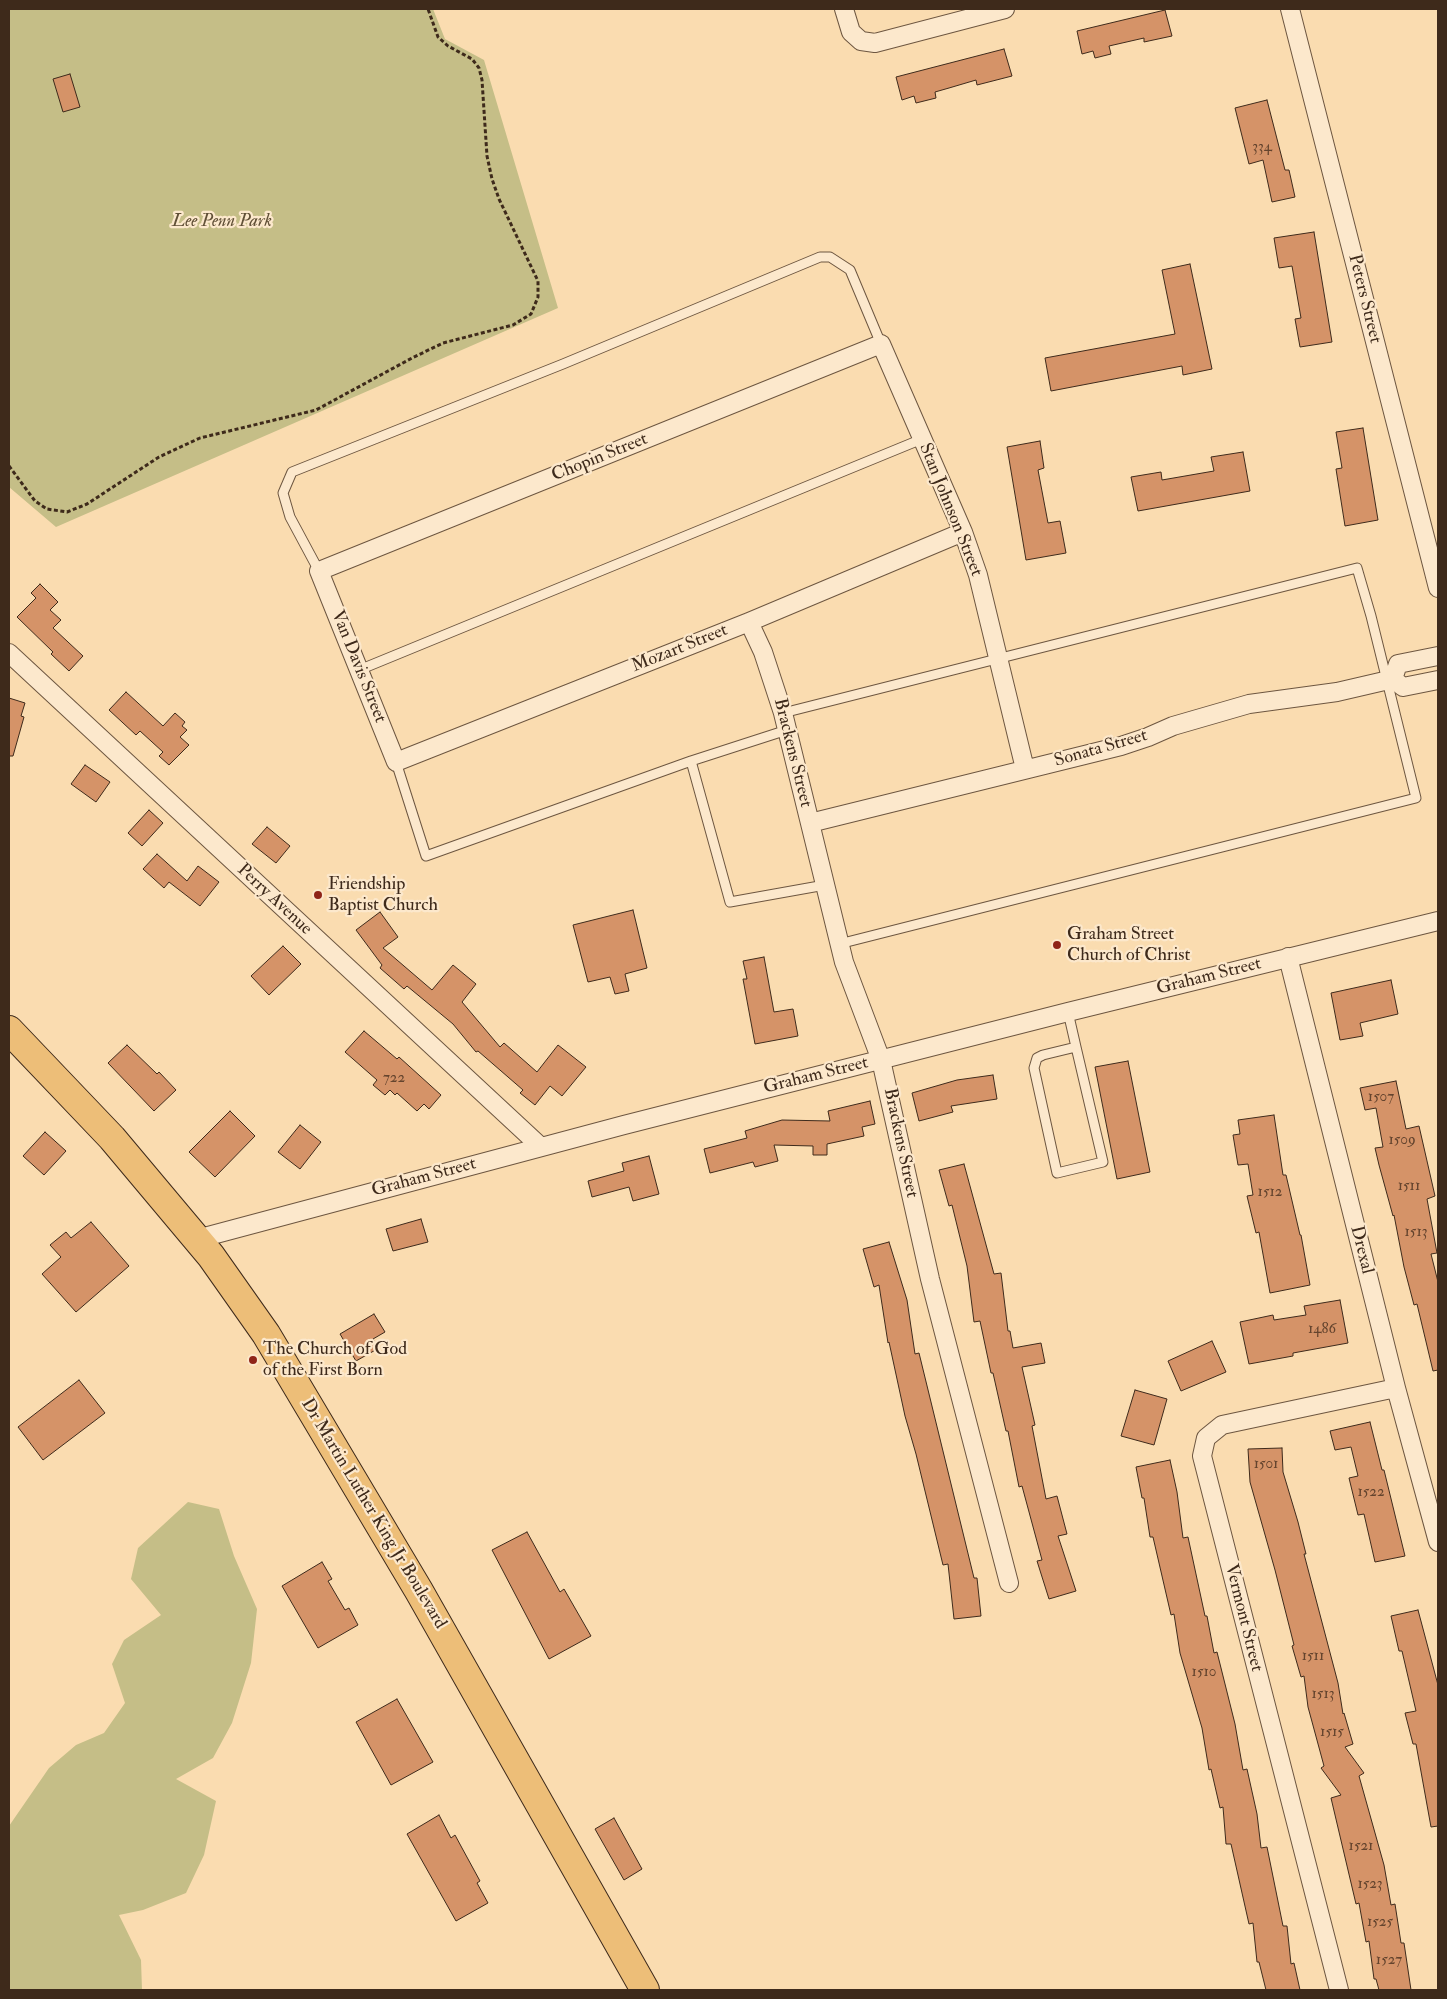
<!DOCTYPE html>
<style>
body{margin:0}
#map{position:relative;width:1447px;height:1999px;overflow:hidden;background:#fadcb0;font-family:"IM FELL Double Pica",serif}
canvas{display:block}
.frame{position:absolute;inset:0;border:10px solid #3e2a1b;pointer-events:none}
</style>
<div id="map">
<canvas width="1447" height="1999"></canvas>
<div class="frame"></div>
</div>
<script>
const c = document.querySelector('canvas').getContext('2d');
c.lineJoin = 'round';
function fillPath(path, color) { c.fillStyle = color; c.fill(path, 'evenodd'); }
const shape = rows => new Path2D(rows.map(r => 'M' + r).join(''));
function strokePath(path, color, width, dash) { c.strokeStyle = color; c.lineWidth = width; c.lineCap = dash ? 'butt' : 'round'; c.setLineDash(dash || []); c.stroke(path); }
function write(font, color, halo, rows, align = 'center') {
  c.font = font + ' "IM FELL Double Pica",serif'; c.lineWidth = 4.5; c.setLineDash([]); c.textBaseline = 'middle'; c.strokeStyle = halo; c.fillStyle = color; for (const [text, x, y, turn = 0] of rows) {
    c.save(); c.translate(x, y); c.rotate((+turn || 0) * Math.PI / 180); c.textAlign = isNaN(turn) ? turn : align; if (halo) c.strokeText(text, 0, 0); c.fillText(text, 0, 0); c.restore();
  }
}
fillPath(shape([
 [9,9,433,9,445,39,484,60,558,308,56,527,9,487],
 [188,1502,219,1509,234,1556,257,1609,251,1663,232,1723,213,1758,176,1779,216,1801,204,1855,186,1893,143,1910,119,1915,141,1960,142,1990,9,1990,9,1826,49,1768,76,1745,104,1733,125,1703,112,1664,124,1640,161,1615,131,1579,138,1548]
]), '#c5be87');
const building = shape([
 [1165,10,1172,36,1144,42,1144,38,1109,46,1111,54,1095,58,1093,51,1082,54,1077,31,1165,10],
 [1004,49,1012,76,977,85,976,80,949,88,935,92,936,98,916,103,914,96,902,100,896,77,1004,49],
 [70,74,80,107,63,112,53,79,70,74],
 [1267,100,1285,170,1289,170,1295,197,1272,202,1263,160,1249,164,1235,108,1267,100],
 [1314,232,1332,342,1300,347,1295,319,1301,318,1292,266,1279,268,1274,238,1314,232],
 [1190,264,1212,369,1183,375,1182,366,1051,391,1045,358,1175,334,1162,270,1190,264],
 [1363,428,1378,520,1345,526,1336,469,1342,468,1336,432,1363,428],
 [1040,441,1044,468,1038,470,1048,523,1060,521,1066,553,1026,560,1007,447,1040,441],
 [1243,452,1250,491,1138,511,1131,477,1161,472,1162,480,1214,471,1211,457,1243,452],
 [40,584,58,602,50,610,61,620,53,628,83,656,69,671,51,654,53,652,17,617,36,598,31,593,40,584],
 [126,692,163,726,175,713,185,722,182,726,187,730,180,737,189,745,169,765,159,756,163,752,140,731,136,735,109,710,126,692],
 [9,698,25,703,21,716,24,717,13,756,9,756,9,698],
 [85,765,110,782,96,802,71,784,85,765],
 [149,810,163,823,142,846,128,833,149,810],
 [267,827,290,846,276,863,252,844,267,827],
 [157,854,187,881,198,866,219,882,200,906,169,882,164,888,143,869,157,854],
 [633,910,647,968,625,974,629,991,615,994,610,977,588,982,573,925,633,910],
 [380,912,398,937,383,948,432,990,453,965,476,984,462,1002,500,1047,504,1043,537,1072,558,1045,586,1067,562,1096,550,1086,535,1105,520,1093,523,1090,478,1051,476,1052,453,1024,407,986,404,989,380,968,382,965,356,930,380,912],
 [283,946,301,964,269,995,251,976,283,946],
 [764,957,774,1012,793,1009,798,1036,755,1044,743,979,747,979,743,961,764,957],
 [1391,980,1398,1014,1360,1023,1363,1036,1340,1040,1331,993,1391,980],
 [364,1031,397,1059,399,1057,441,1095,429,1109,424,1104,417,1111,397,1093,395,1095,390,1090,385,1095,373,1085,377,1080,345,1052,364,1031],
 [127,1045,157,1074,159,1072,176,1090,154,1111,108,1063,127,1045],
 [1128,1061,1150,1172,1117,1179,1095,1067,1128,1061],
 [993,1075,997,1099,951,1106,953,1112,919,1121,912,1093,957,1080,993,1075],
 [1396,1081,1406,1129,1419,1126,1435,1196,1427,1199,1437,1253,1431,1254,1438,1282,1438,1370,1433,1371,1417,1304,1414,1305,1404,1267,1394,1215,1393,1216,1379,1165,1375,1148,1383,1147,1376,1108,1365,1110,1360,1088,1396,1081],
 [870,1101,875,1124,862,1127,864,1136,827,1144,827,1155,813,1155,813,1146,774,1145,778,1161,755,1167,753,1162,710,1173,704,1149,747,1138,745,1131,782,1120,830,1121,828,1111,870,1101],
 [230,1111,255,1136,215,1177,189,1152,230,1111],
 [1274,1115,1283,1175,1286,1175,1300,1235,1301,1235,1310,1285,1270,1293,1259,1232,1256,1233,1247,1196,1253,1195,1248,1164,1238,1165,1233,1135,1240,1134,1238,1120,1274,1115],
 [300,1125,321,1142,300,1169,278,1152,300,1125],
 [45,1132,66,1151,44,1175,23,1156,45,1132],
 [649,1156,659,1194,633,1201,629,1187,592,1197,588,1181,624,1171,622,1163,649,1156],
 [964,1164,994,1274,1001,1273,1008,1331,1010,1331,1013,1348,1041,1343,1045,1363,1022,1367,1035,1425,1032,1426,1046,1499,1057,1496,1067,1534,1058,1536,1076,1591,1049,1599,1037,1561,1042,1560,1022,1486,1019,1487,1008,1431,1006,1431,993,1373,991,1373,980,1321,974,1322,967,1266,952,1205,949,1206,939,1170,964,1164],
 [421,1219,428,1242,393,1251,386,1229,421,1219],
 [91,1222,129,1266,76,1312,42,1274,61,1257,50,1245,66,1232,71,1238,91,1222],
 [889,1242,907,1300,915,1354,919,1353,974,1578,977,1578,981,1616,954,1619,948,1564,943,1565,916,1454,905,1416,889,1342,888,1343,879,1285,874,1287,863,1249,889,1242],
 [1340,1300,1348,1343,1293,1353,1293,1356,1249,1364,1240,1322,1273,1315,1274,1320,1306,1315,1304,1306,1340,1300],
 [374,1314,385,1332,373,1339,379,1348,356,1361,340,1334,374,1314],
 [1212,1341,1226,1372,1181,1391,1168,1361,1212,1341],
 [79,1380,105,1413,43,1460,18,1427,79,1380],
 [1135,1390,1167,1399,1154,1445,1121,1436,1135,1390],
 [1370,1422,1382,1470,1384,1470,1405,1556,1375,1562,1364,1514,1358,1515,1349,1478,1358,1476,1351,1447,1335,1450,1330,1431,1370,1422],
 [1282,1448,1283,1472,1298,1522,1306,1554,1304,1554,1338,1683,1343,1714,1344,1713,1353,1744,1345,1747,1364,1773,1359,1776,1384,1865,1391,1905,1395,1904,1401,1943,1404,1943,1411,1990,1379,1990,1376,1979,1374,1979,1369,1941,1366,1942,1359,1903,1356,1904,1331,1798,1341,1795,1321,1768,1324,1766,1308,1707,1304,1676,1301,1677,1292,1646,1294,1645,1275,1570,1250,1482,1248,1449,1282,1448],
 [1170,1460,1177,1492,1183,1538,1188,1537,1205,1616,1207,1616,1214,1653,1217,1652,1235,1724,1243,1770,1247,1769,1257,1814,1261,1848,1267,1847,1283,1926,1287,1926,1291,1964,1294,1963,1300,1990,1266,1990,1259,1962,1257,1962,1253,1923,1249,1924,1231,1844,1226,1844,1223,1807,1220,1808,1211,1769,1209,1770,1202,1728,1180,1653,1174,1614,1171,1615,1153,1537,1150,1537,1144,1498,1142,1498,1136,1467,1170,1460],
 [527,1532,560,1592,564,1589,591,1636,549,1659,492,1550,527,1532],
 [322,1562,332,1579,328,1581,345,1610,349,1608,358,1625,318,1648,282,1586,322,1562],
 [1418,1610,1438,1685,1438,1826,1431,1827,1416,1744,1413,1744,1405,1713,1416,1711,1402,1651,1399,1651,1391,1616,1418,1610],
 [397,1699,433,1762,391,1785,356,1722,397,1699],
 [439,1815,451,1838,455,1835,462,1848,480,1881,477,1883,488,1903,456,1921,407,1834,439,1815],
 [614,1818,642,1869,624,1880,595,1829,614,1818]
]);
fillPath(building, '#d59368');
strokePath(building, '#3e2a1b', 1);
const lane = shape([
 [319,571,290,517,283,493,292,472,563,364,820,257,830,257,850,270,881,344],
 [359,670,922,439],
 [783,713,1357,568,1371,616,1416,798,839,944],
 [691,761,730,902,825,885],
 [396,762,426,856,691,761,787,730],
 [1068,1012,1076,1047,1043,1055,1037,1058,1034,1068,1057,1173,1103,1162,1076,1047]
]);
const street = shape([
 [844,9,851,32,861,41,875,43,1005,9],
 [1290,9,1438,588],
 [963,532,749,622,396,762,319,571,881,344,963,532,978,575,1025,769],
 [749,622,763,652,783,713,844,962,881,1060,930,1279,1009,1583],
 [9,653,541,1147],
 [1393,679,1398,664,1438,656],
 [1393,679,1403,687,1438,680],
 [810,823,1121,746,1148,737,1173,726,1249,704,1337,692,1393,679],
 [1288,957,1396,1388,1438,1542],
 [197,1239,624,1125,1068,1012,1438,921],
 [1339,1990,1202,1456,1206,1438,1222,1425,1396,1388]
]);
const primary = shape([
 [9,1030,112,1138,211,1256,266,1334,419,1591,645,1990]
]);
strokePath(lane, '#6d5640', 11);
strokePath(street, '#6d5640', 20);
strokePath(primary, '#3e2a1b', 30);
strokePath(shape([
 [9,466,35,501,47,509,67,512,87,504,159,457,200,438,316,410,412,358,443,343,513,325,531,314,538,297,538,281,499,199,492,179,487,156,482,80,479,68,472,59,448,46,438,37,428,9]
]), '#3e2a1b', 3, [4, 2.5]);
strokePath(lane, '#fce8cc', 9);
strokePath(street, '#fce8cc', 18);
strokePath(primary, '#edbe78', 28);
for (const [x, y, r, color] of [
 [318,895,5,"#8f2418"],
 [1057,945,5,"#8f2418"],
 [253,1360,5,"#8f2418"]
]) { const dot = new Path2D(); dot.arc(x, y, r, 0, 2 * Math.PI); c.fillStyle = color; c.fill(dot); strokePath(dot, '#fce8cc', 2); }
write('15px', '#64442e', null, [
 ["334",1262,148],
 ["722",394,1079],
 ["1507",1381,1098],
 ["1509",1402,1141],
 ["1511",1409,1187],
 ["1512",1270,1193],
 ["1513",1416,1233],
 ["1486",1322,1330],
 ["1501",1266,1465],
 ["1522",1371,1493],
 ["1511",1313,1657],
 ["1510",1204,1673],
 ["1513",1323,1695],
 ["1515",1332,1733],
 ["1521",1361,1847],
 ["1523",1370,1885],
 ["1525",1380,1923],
 ["1527",1389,1961]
]);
write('italic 18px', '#604f36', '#fce8cc', [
 ["Lee Penn Park",222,222]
]);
write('18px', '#3e2a1b', '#fce8cc', [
 ["Peters Street",1364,299,76],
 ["Chopin Street",600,458,-22],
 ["Stan Johnson Street",950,510,68],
 ["Mozart Street",680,649,-22],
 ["Van Davis Street",358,667,68],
 ["Sonata Street",1101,749,-16],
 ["Brackens Street",792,753,76],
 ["Perry Avenue",274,900,43],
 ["Graham Street",1209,977,-14],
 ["Graham Street",816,1076,-14],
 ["Brackens Street",900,1143,78],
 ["Graham Street",424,1178,-15],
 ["Drexal",1361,1250,76],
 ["Dr Martin Luther King Jr Boulevard",373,1514,59],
 ["Vermont Street",1243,1618,76]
]);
write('18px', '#3e2a1b', '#fce8cc', [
 ["Friendship",328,885],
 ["Baptist Church",328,906],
 ["Graham Street",1067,935],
 ["Church of Christ",1067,956],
 ["The Church of God",263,1350],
 ["of the First Born",263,1371]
], 'left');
</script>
